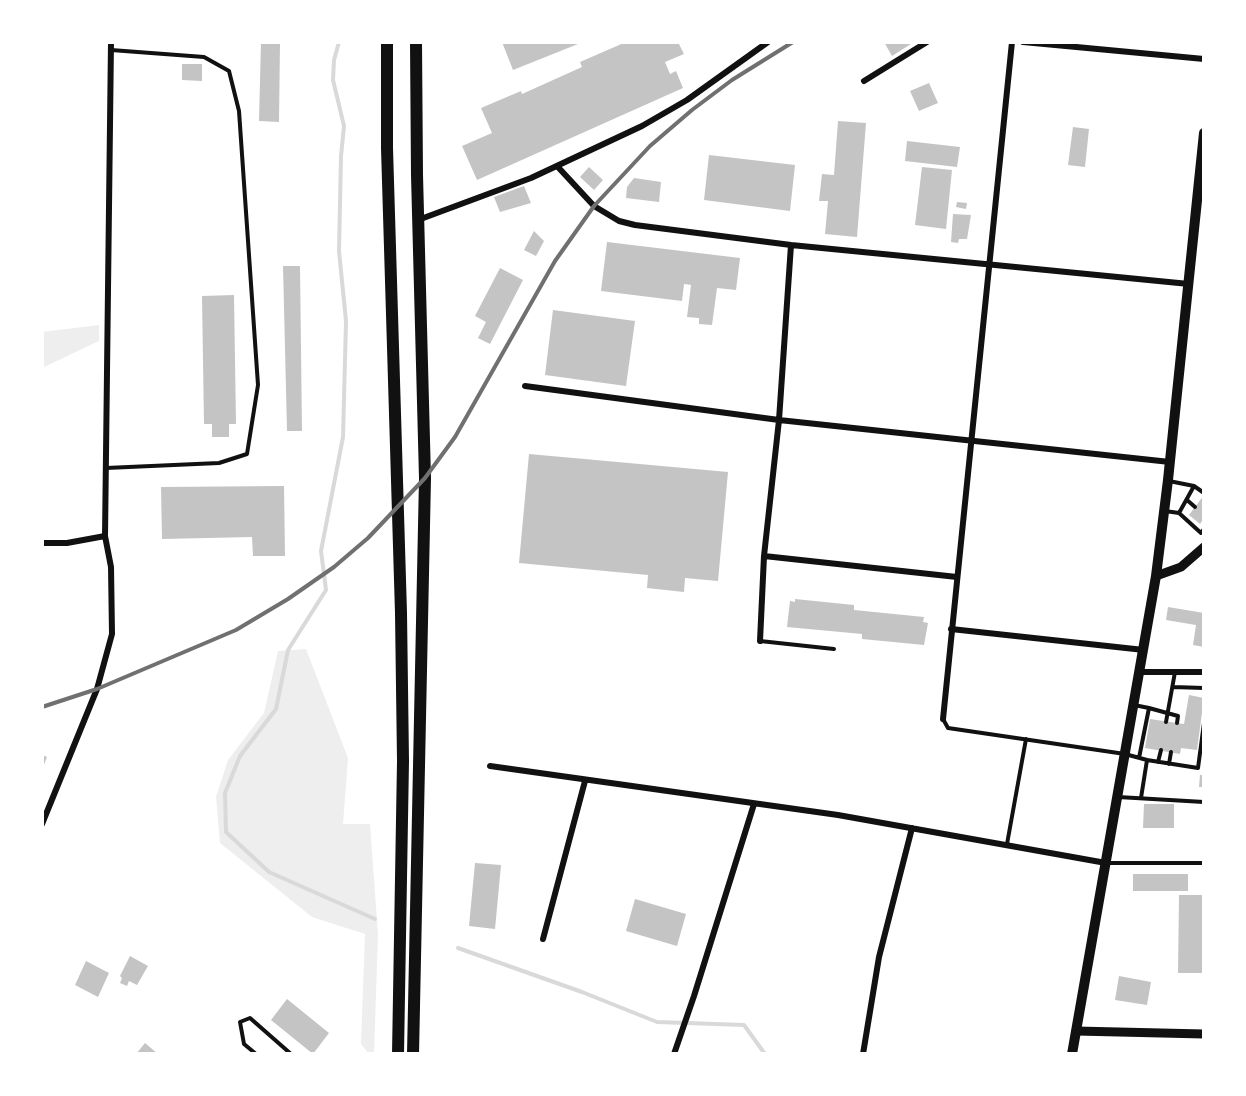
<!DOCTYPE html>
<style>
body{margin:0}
#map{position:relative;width:1246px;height:1096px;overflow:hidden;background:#fff;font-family:"Exo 2",sans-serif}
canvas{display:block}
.frame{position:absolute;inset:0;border:44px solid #fff;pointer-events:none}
</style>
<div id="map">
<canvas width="1246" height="1096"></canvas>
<div class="frame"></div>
</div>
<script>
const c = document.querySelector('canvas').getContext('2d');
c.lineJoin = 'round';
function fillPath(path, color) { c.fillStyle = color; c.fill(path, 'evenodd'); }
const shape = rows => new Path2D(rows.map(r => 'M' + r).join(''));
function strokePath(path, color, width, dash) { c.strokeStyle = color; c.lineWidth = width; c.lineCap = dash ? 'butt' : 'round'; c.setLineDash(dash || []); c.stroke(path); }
fillPath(shape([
 [99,325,99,341,42,368,42,332],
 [306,649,348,758,343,824,370,824,378,934,374,1054,369,1054,361,1044,365,934,312,917,220,843,216,797,228,760,264,713,278,651]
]), '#eee');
strokePath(shape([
 [339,42,334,60,333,80,344,126,341,156,339,251,346,321,343,437,321,551,326,590,288,650,276,709,240,756,225,793,226,832,269,872,375,919],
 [458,948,582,992,657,1022,744,1025,765,1054]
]), '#d9d9d9', 4);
fillPath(shape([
 [261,42,280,42,279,122,259,121],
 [502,42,583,42,513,70],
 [626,42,678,42,684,54,665,62,670,74,676,71,683,88,477,180,462,146,492,133,481,108,521,91,522,94,582,67,580,62],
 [884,42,914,42,892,56],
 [182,64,202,64,202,81,182,80],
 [929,83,938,103,919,111,910,91],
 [838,121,866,123,857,237,825,234,828,201,819,201,822,174,834,175],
 [1073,127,1089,129,1085,167,1068,165],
 [907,141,960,147,957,167,905,161],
 [709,155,795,165,790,211,704,200],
 [589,167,603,180,594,190,580,177],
 [922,167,952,170,946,229,915,225],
 [634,178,661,182,659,202,626,198,627,187],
 [524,186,531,203,500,212,494,197],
 [957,202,967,203,966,209,956,207],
 [953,214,971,215,967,239,959,239,958,243,951,242],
 [534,231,544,241,536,256,524,250],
 [607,242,740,258,736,290,717,288,712,325,699,324,699,318,687,317,691,285,684,284,682,301,601,291],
 [283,266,300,266,302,431,287,431],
 [500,268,523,280,490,344,478,338,486,322,475,316],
 [234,295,236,424,229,424,229,437,212,437,212,424,204,424,202,296],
 [553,310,635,321,626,386,545,375],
 [529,454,728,472,718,581,685,578,684,592,647,588,648,575,519,563],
 [284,486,285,556,253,556,252,537,162,539,161,487],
 [1204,495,1204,518,1200,524,1189,515],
 [795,599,854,605,854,610,924,617,923,622,928,623,924,645,862,639,862,634,787,627,790,601,795,602],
 [1168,607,1204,613,1204,647,1193,645,1196,625,1166,620],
 [1189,695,1204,698,1197,750,1181,748,1180,754,1145,748,1150,719,1184,724],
 [42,755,47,757,42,770],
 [1200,775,1204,775,1204,787,1199,787],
 [1144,804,1174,804,1174,828,1143,828],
 [475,863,501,865,495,929,469,926],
 [1133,874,1188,874,1188,891,1133,891],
 [1179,895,1204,895,1204,973,1178,973],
 [635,899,686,914,677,946,626,931],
 [130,956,148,966,137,985,129,981,127,986,120,983,122,978,120,976],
 [86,961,109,973,98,997,75,985],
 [1119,976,1151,982,1147,1005,1115,1000],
 [287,999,329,1033,313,1054,271,1020],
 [145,1043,158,1054,136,1054]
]), '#c4c4c4');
strokePath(shape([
 [106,468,219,463,247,454,258,385,239,111,229,71,204,57,111,50],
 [1169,481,1194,486,1204,493],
 [1194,486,1179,513,1201,533,1204,529],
 [1187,500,1195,507],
 [1165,511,1179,513],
 [760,641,834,649],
 [1173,687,1204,688],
 [1134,705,1149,708],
 [943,719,948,728,1125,754,1147,760,1141,798],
 [1166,722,1175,672],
 [1139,758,1149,708,1178,716,1177,723],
 [1147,760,1198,768,1204,723],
 [1158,762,1161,750],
 [1169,764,1171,752],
 [1118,797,1204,802],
 [1007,844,1026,739],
 [1107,863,1204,863],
 [256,1054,244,1044,240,1022,250,1018,291,1054]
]), '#111', 4);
strokePath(shape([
 [1023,42,1204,59],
 [864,81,927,42],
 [557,166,594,206,619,221,635,225,791,245,1189,284],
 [418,220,531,178,642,126,687,100,768,42],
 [525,386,779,420,1170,462],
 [42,543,67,543,105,536],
 [764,556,957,577],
 [951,629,1144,650],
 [760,641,764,556,779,420,791,245],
 [1139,672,1204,672],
 [943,719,1012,42],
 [490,766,838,815,1106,863],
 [42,824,97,689,112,634,111,567,105,536,111,42],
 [543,939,585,781],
 [674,1054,694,996,754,804],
 [863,1054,879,957,912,828]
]), '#111', 6);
strokePath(shape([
 [1156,576,1181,567,1204,547],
 [1076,1031,1204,1034]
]), '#111', 9);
strokePath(shape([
 [1072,1054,1156,576,1168,480,1204,133]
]), '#111', 10);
strokePath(shape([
 [387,42,387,148,401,613,403,761,398,1054],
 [413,1054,425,478,417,175,416,42]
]), '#111', 12);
strokePath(shape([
 [42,707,97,689,236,630,288,599,334,567,368,538,425,478,455,437,555,261,594,206,650,146,692,110,732,80,793,42]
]), '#707070', 4);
</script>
